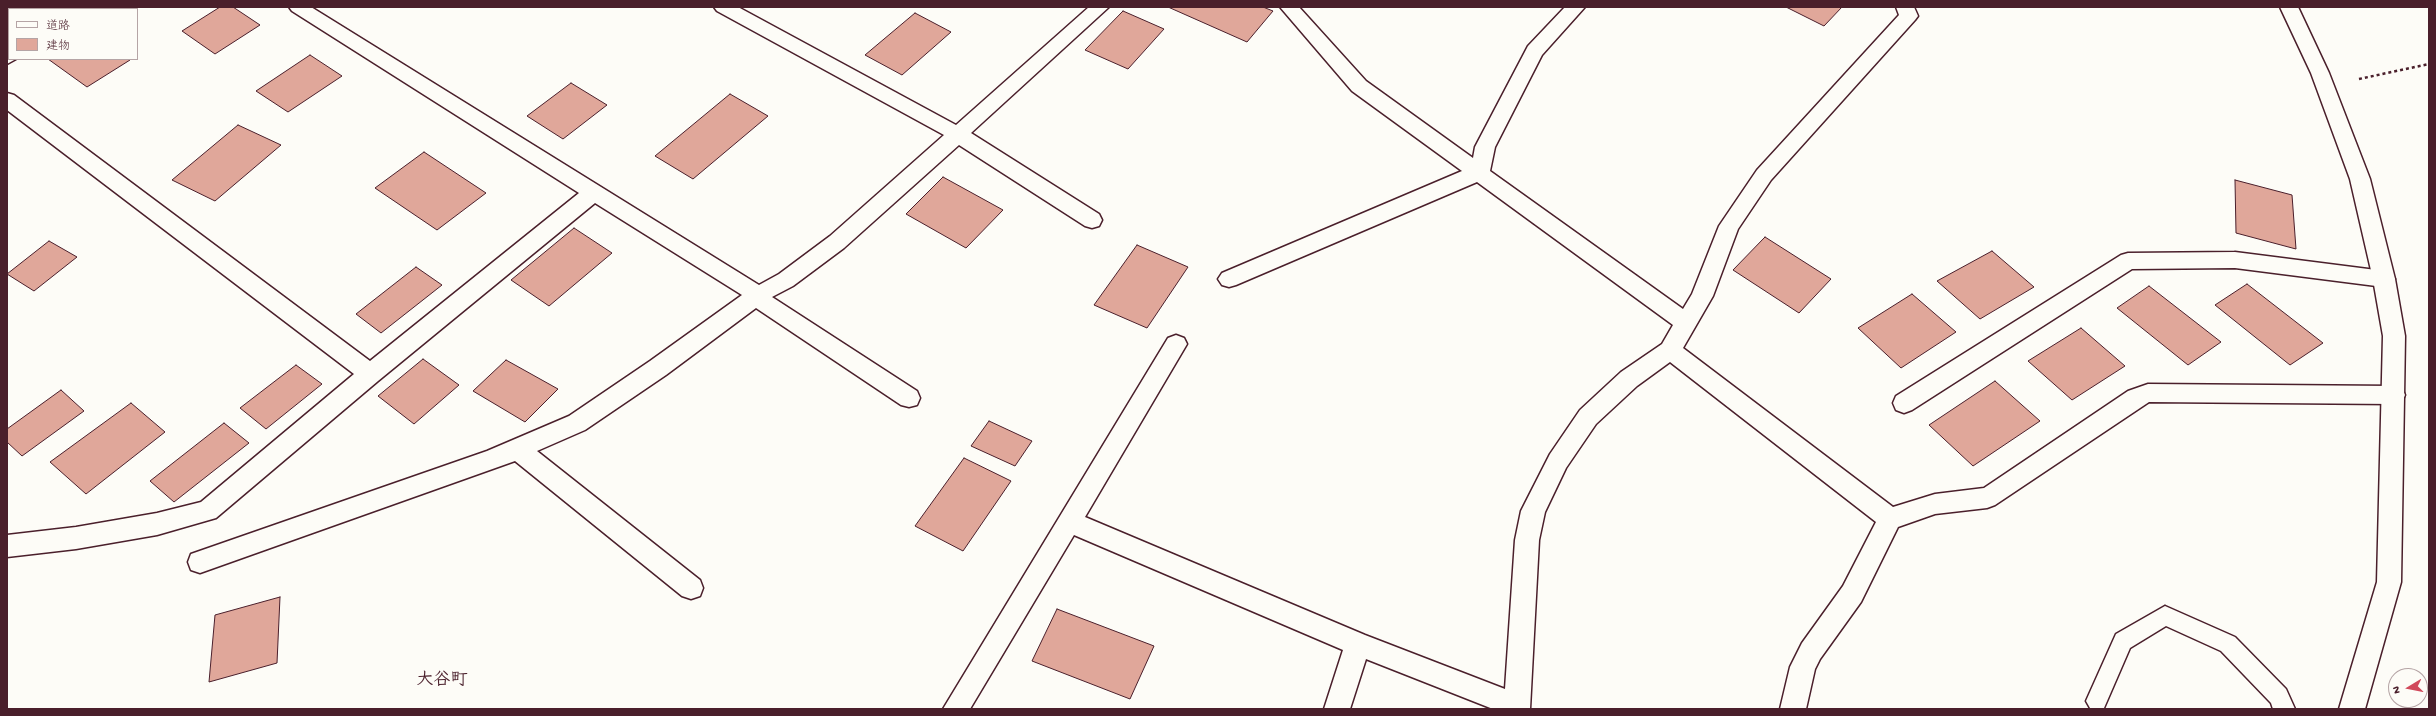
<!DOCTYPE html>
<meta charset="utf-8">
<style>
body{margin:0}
#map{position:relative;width:2436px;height:716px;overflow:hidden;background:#fdfcf7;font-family:"Gochi Hand","Klee One",sans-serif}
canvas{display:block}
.frame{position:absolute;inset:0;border:8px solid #4a1f2b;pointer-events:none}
.legend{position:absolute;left:8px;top:8px;width:130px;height:52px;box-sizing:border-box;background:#fdfcf7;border:1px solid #b5a4a5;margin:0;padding:5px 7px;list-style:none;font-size:12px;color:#4a1f2b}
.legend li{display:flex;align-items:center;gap:8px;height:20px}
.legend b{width:20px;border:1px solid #b5a4a5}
.north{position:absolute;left:2388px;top:668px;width:40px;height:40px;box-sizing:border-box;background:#fdfcf7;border:1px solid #b5a4a5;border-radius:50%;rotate:260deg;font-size:11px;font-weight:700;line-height:16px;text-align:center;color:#4a1f2b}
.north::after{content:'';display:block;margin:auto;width:14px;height:18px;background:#d1495b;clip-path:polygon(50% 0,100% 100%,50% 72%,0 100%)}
</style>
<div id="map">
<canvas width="2436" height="716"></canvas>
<div class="frame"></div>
<ul class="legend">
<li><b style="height:5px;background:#fdfcf7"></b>道路</li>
<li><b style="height:11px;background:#e0a79a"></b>建物</li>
</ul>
<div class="north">N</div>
</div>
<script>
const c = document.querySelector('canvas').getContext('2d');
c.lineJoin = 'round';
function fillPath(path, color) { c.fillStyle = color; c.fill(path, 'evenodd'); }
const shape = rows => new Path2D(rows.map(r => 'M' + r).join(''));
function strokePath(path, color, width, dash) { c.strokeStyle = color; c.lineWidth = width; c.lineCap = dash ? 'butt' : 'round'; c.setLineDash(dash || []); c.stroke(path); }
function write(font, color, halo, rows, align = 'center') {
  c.font = font + ' "Gochi Hand","Klee One",sans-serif'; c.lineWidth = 3; c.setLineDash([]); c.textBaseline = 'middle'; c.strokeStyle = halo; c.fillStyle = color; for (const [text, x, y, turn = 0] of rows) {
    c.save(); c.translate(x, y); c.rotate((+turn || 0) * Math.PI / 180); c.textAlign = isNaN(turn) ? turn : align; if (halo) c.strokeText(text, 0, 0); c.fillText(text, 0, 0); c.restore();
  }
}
const building = shape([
 [220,7,233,7,260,25,215,54,182,31,220,7],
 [1168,7,1263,7,1273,11,1247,42,1168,7],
 [1786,7,1842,7,1824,26,1786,7],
 [1123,11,1164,29,1128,69,1085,50,1123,11],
 [915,13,951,32,902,75,865,55,915,13],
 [310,55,342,76,288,112,256,91,310,55],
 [48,59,129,59,130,60,87,87,48,59],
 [571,83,607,105,563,139,527,116,571,83],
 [730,94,768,116,693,179,655,156,730,94],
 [238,125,281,145,215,201,172,180,238,125],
 [424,152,486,193,437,230,375,188,424,152],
 [943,177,1003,210,966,248,906,214,943,177],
 [2235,180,2292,195,2296,249,2236,233,2235,180],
 [574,228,612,253,549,306,511,280,574,228],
 [1765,237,1831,279,1799,313,1733,270,1765,237],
 [49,241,77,257,34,291,7,274,49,241],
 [1137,245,1188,267,1147,328,1094,305,1137,245],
 [1992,251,2034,287,1980,319,1937,281,1992,251],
 [416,267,442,285,381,333,356,314,416,267],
 [2247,284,2323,343,2290,365,2215,305,2247,284],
 [2149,286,2221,342,2188,365,2117,308,2149,286],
 [1912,294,1956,332,1901,368,1858,328,1912,294],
 [2081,328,2125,366,2072,400,2028,361,2081,328],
 [423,359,459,385,414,424,378,396,423,359],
 [506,360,558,389,525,422,473,391,506,360],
 [296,365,322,384,266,429,240,408,296,365],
 [1995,381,2040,421,1973,466,1929,425,1995,381],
 [61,390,84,411,22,456,7,442,7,429,61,390],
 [131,403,165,432,86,494,50,462,131,403],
 [989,421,1032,441,1015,466,971,446,989,421],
 [224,423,249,443,174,502,150,481,224,423],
 [964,458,1011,481,963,551,915,526,964,458],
 [280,597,277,663,209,682,215,615,280,597],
 [1057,609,1154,646,1130,699,1032,661,1057,609]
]);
fillPath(building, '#e0a79a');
strokePath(building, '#4a1f2b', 1);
const lane = shape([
 [2165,606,2235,637,2286,689,2295,709,2273,709,2271,703,2221,651,2166,626,2130,648,2104,708,2090,708,2086,701,2116,634,2165,606]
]);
const street = shape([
 [78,7,99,7,98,9,77,9,78,7],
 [289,7,311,7,759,285,779,274,830,236,944,135,717,11,714,7,738,7,956,125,1089,7,1109,7,971,133,1099,214,1102,220,1099,226,1092,228,1085,226,959,145,844,248,793,286,772,297,917,391,920,398,917,405,909,407,901,405,756,308,666,375,585,430,537,451,700,580,703,588,700,596,691,599,682,596,515,461,200,573,191,570,188,562,191,554,487,451,569,416,650,361,742,295,595,203,378,381,216,518,157,535,76,549,7,557,7,535,76,527,157,513,201,502,354,374,7,110,7,93,14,95,370,361,579,193,292,11,289,7],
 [1280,7,1299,7,1366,81,1473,158,1475,147,1528,46,1565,7,1585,7,1542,55,1495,147,1490,171,1683,309,1692,294,1719,226,1757,170,1899,15,1896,7,1914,7,1918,16,1915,20,1771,180,1738,229,1713,296,1683,348,1893,507,1935,494,1984,488,2128,391,2148,384,2394,386,2402,388,2405,395,2402,402,2394,404,2149,402,1995,505,1987,508,1935,514,1898,527,1861,602,1820,659,1815,669,1806,709,1780,709,1790,667,1802,643,1843,586,1876,522,1670,362,1637,386,1596,424,1566,468,1545,512,1539,540,1530,709,1493,709,1366,659,1350,709,1324,709,1343,650,1074,535,970,709,943,709,1168,338,1176,335,1184,338,1187,344,1085,517,1365,635,1505,689,1515,540,1521,511,1550,454,1580,410,1621,372,1662,344,1673,325,1477,182,1236,285,1229,287,1222,285,1218,279,1222,273,1462,171,1352,91,1280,7],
 [9,48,9,59,16,59,7,64,7,49,9,48],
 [2235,252,2384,271,2391,273,2395,279,2391,285,2384,287,2235,268,2132,269,1912,410,1904,413,1896,410,1893,403,1896,396,2121,255,2128,253,2235,252]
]);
const secondary = shape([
 [2280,7,2298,7,2329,73,2370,179,2395,279,2405,336,2401,582,2365,709,2339,709,2377,582,2383,336,2373,279,2350,179,2311,73,2280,7]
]);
strokePath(lane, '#4a1f2b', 3);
strokePath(street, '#4a1f2b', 3);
strokePath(secondary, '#4a1f2b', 3);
strokePath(shape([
 [2359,79,2429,64]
]), '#4a1f2b', 2.5, [3, 3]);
fillPath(lane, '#fdfcf7');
fillPath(street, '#fdfcf7');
fillPath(secondary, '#fdfcf7');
write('bold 17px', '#4a1f2b', '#fdfcf7', [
 ["大谷町",442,681]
]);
</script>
